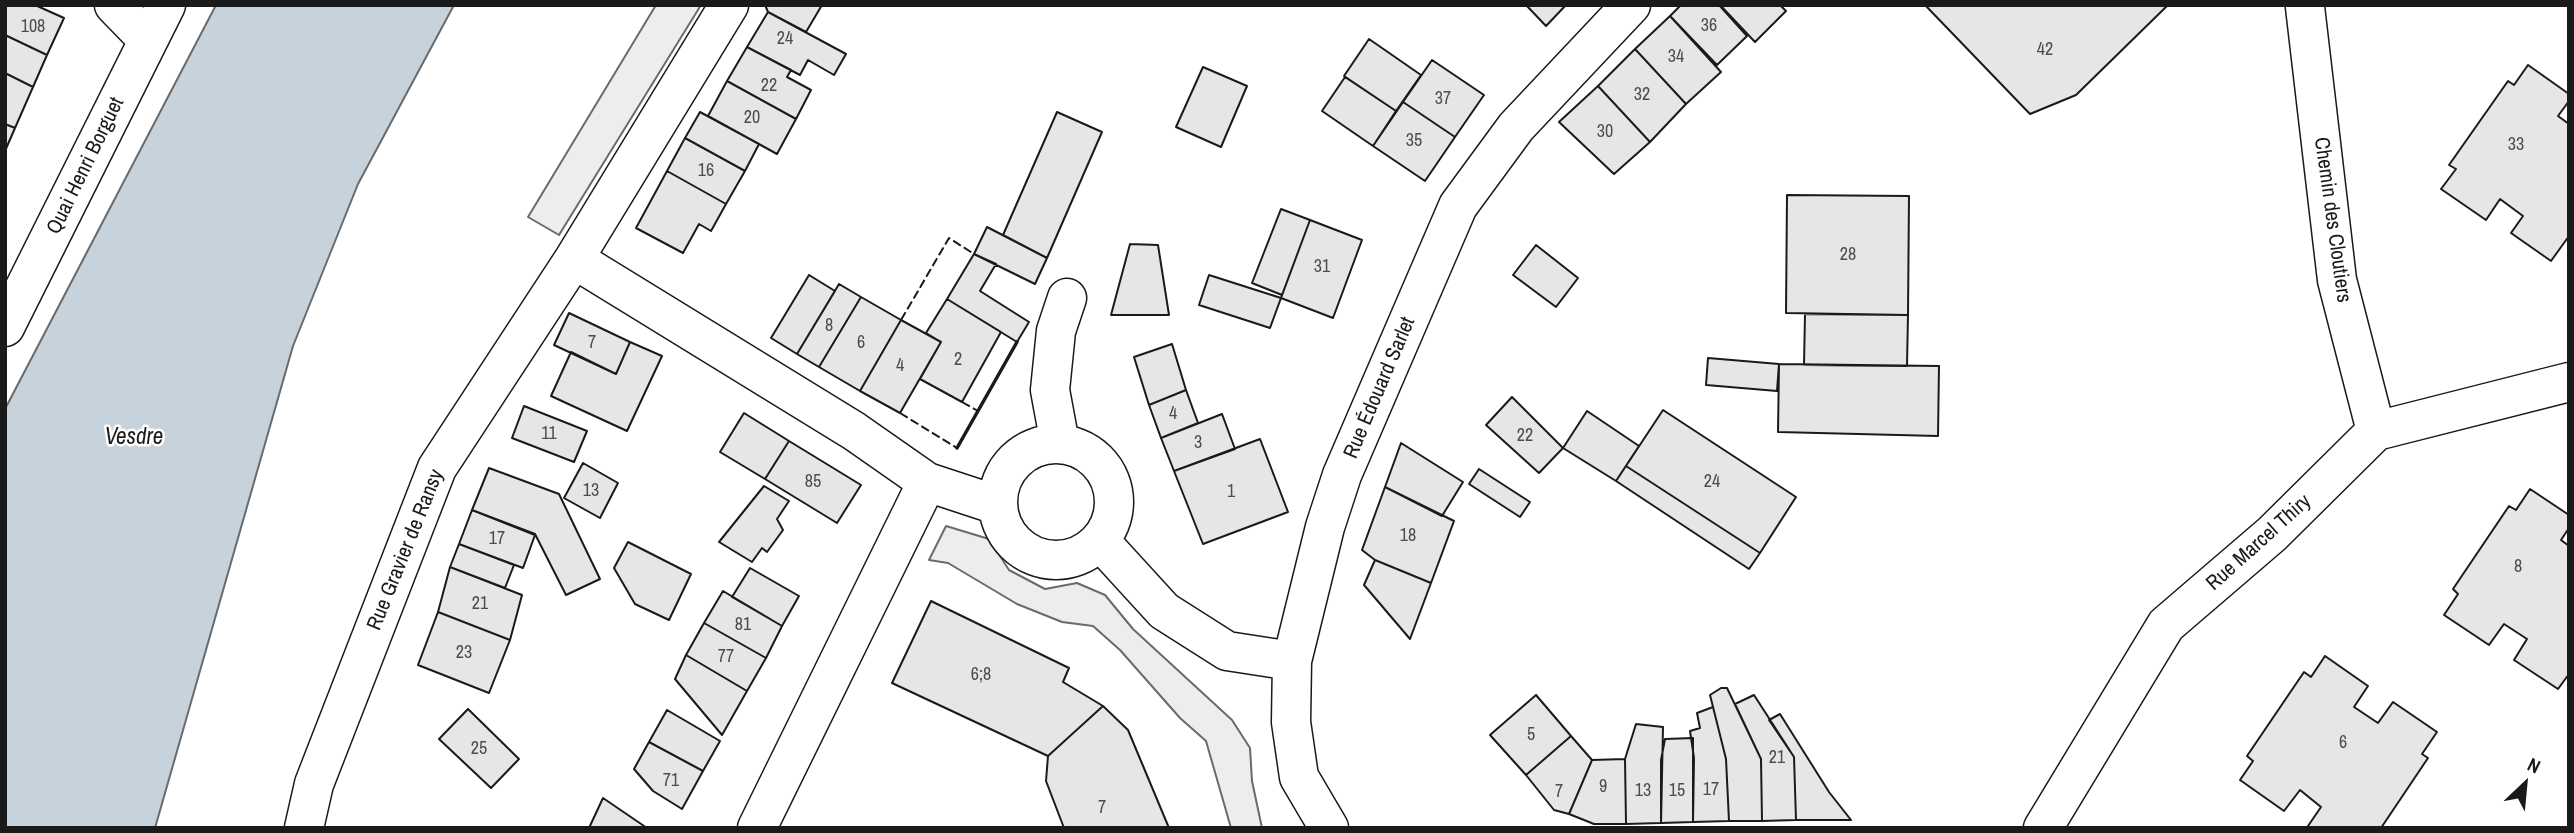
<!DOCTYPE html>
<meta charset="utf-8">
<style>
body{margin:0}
#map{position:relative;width:2574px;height:833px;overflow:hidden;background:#fff;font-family:"Archivo Narrow",sans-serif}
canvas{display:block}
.frame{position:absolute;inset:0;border:7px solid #1a1a1a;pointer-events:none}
.north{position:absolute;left:2490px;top:749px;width:70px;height:70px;-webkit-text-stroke:5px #fff;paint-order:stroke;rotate:26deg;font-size:19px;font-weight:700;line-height:28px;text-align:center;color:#1a1a1a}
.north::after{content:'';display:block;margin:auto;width:24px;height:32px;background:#1a1a1a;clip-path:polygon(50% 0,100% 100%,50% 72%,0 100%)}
</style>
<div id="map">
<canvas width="2574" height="833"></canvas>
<div class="frame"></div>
<div class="north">N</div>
</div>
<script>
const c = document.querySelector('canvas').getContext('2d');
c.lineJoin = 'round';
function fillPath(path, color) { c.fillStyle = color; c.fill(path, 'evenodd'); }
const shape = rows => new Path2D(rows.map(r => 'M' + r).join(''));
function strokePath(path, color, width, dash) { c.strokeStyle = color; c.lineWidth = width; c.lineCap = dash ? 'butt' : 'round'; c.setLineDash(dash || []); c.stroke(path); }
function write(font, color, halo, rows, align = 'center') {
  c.font = font + ' "Archivo Narrow",sans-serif'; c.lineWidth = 5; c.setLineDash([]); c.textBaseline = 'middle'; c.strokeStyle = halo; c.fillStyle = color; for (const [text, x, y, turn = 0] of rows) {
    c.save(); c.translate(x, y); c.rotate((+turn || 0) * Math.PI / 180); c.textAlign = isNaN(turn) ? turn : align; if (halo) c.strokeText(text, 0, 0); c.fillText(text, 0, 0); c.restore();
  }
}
const parking = shape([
 [656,5,701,5,559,235,528,217,656,5],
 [946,526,989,539,1009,570,1045,589,1077,583,1105,595,1133,629,1232,720,1250,748,1252,781,1262,828,1231,828,1206,741,1180,718,1120,650,1093,626,1062,622,1017,604,948,563,929,560,946,526]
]);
fillPath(parking, '#ededed');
strokePath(parking, '#6a6a6a', 2);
const water = shape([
 [216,5,454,5,358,184,293,346,155,828,5,828,5,409,216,5]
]);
fillPath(water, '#c6d2dc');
strokePath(water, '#6a6a6a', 2);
const building = shape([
 [5,5,35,5,64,18,47,55,5,35,5,5],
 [765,5,822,5,806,32,768,12,765,5],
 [1526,5,1566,5,1546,26,1526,5],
 [1681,5,1719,5,1747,36,1717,65,1670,16,1681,5],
 [1720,5,1780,5,1786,11,1755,42,1720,5],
 [1925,5,2168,5,2076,95,2030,114,1925,5],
 [768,12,846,54,834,75,808,60,800,75,747,47,768,12],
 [1670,16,1721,72,1686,104,1635,49,1670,16],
 [5,35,47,55,33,87,5,73,5,35],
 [1369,39,1421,75,1396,111,1344,76,1369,39],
 [747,47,791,70,787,77,811,90,796,119,727,81,747,47],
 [1635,49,1686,104,1650,142,1598,86,1635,49],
 [1432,60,1484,95,1455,137,1403,102,1432,60],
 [2528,65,2569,94,2569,101,2558,116,2569,124,2569,236,2551,261,2511,233,2523,216,2500,199,2486,220,2441,189,2456,169,2449,165,2508,81,2514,85,2528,65],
 [1203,67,1247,86,1221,147,1176,127,1203,67],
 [5,73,33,87,15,128,5,124,5,73],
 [1345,77,1396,111,1373,146,1322,111,1345,77],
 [727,81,796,119,777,154,708,116,727,81],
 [1598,86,1650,142,1614,174,1559,122,1598,86],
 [1403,102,1455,137,1425,181,1373,146,1403,102],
 [700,112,759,144,745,171,685,138,700,112],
 [1057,112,1102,132,1047,258,1003,235,1057,112],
 [5,124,15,128,5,151,5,124],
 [685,138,745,171,726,204,667,171,685,138],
 [667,171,726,204,711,231,699,224,683,253,636,228,667,171],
 [1787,195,1909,196,1908,315,1786,313,1787,195],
 [1281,209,1310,220,1282,295,1252,283,1281,209],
 [1310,220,1362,240,1333,318,1281,298,1310,220],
 [987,227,1047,258,1035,284,974,254,987,227],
 [1130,244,1158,245,1169,315,1111,315,1130,244],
 [1536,245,1578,278,1556,307,1513,275,1536,245],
 [974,254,996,264,980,291,1029,322,1017,342,947,299,974,254],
 [809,275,835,291,797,354,771,338,809,275],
 [1209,275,1281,298,1270,328,1199,305,1209,275],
 [839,284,861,297,819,367,797,354,839,284],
 [861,297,901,320,860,391,819,367,861,297],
 [947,299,1001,332,962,402,920,379,941,342,926,333,947,299],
 [569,313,630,342,616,374,554,345,569,313],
 [1805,314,1908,315,1907,366,1804,365,1805,314],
 [901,320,941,342,900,413,860,391,901,320],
 [630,342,662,356,627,431,551,396,571,352,616,374,630,342],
 [1172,344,1186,390,1149,405,1134,357,1172,344],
 [1708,358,1779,364,1777,391,1706,385,1708,358],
 [1779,364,1939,366,1938,436,1778,432,1779,364],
 [1186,390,1198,423,1161,438,1149,405,1186,390],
 [1512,397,1563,448,1539,473,1486,425,1512,397],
 [524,406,587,431,574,462,512,438,524,406],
 [1663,410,1796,497,1760,553,1626,466,1663,410],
 [1587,411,1639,446,1616,481,1563,448,1587,411],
 [744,413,789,441,765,479,720,452,744,413],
 [1222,414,1235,449,1174,471,1161,438,1222,414],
 [1260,439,1288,512,1203,544,1174,471,1260,439],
 [789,441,861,485,837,523,765,479,789,441],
 [1401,443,1463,482,1442,516,1385,487,1401,443],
 [583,463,618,483,600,518,564,498,583,463],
 [1626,466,1760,553,1749,569,1616,481,1626,466],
 [489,468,559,494,600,579,566,595,535,534,472,510,489,468],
 [1479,469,1530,502,1520,517,1469,484,1479,469],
 [764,486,789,501,777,519,783,530,767,552,762,548,752,562,719,542,764,486],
 [1385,487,1454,521,1431,583,1375,560,1362,550,1385,487],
 [2530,489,2569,515,2569,528,2561,540,2569,546,2569,674,2558,689,2514,660,2527,639,2504,624,2489,645,2444,615,2458,594,2453,589,2509,506,2516,510,2530,489],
 [472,510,535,535,523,568,459,544,472,510],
 [628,542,691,574,669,620,635,604,614,568,628,542],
 [459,544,514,565,505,588,450,567,459,544],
 [1375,560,1431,583,1410,639,1364,585,1375,560],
 [450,567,522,595,510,640,438,612,450,567],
 [750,568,799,596,782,626,732,597,750,568],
 [723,591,782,626,766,658,704,623,723,591],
 [931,601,1069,668,1063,682,1103,706,1048,756,892,683,931,601],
 [438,612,510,640,489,693,418,665,438,612],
 [704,623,766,658,747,691,686,655,704,623],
 [686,655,747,691,722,735,675,679,686,655],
 [2325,656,2368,686,2354,707,2378,723,2393,702,2437,732,2422,754,2428,758,2381,828,2311,828,2308,826,2321,807,2300,790,2284,811,2240,780,2253,761,2247,756,2304,672,2311,677,2325,656],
 [1721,688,1727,688,1761,759,1762,821,1729,821,1726,759,1710,695,1721,688],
 [1536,695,1571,736,1526,775,1490,735,1536,695],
 [1754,695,1794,757,1796,820,1762,821,1761,759,1735,704,1754,695],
 [1103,706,1128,730,1169,828,1064,828,1046,781,1048,756,1103,706],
 [1713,707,1726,759,1729,821,1693,822,1694,758,1690,731,1700,728,1697,713,1713,707],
 [468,709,519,759,491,788,439,739,468,709],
 [667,710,720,741,703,771,649,742,667,710],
 [1780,714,1829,792,1851,820,1796,820,1794,757,1769,720,1780,714],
 [1636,724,1663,727,1661,823,1626,824,1625,759,1636,724],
 [1571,736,1592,760,1569,814,1554,810,1526,775,1571,736],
 [1693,738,1693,822,1661,823,1661,760,1665,739,1693,738],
 [649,742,703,771,682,809,653,791,634,769,649,742],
 [1625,759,1626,824,1594,824,1569,814,1592,760,1625,759],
 [603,798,647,828,589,828,603,798]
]);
fillPath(building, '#e6e6e6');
strokePath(building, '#1a1a1a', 2);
const minor = shape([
 [114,5,148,40],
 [2305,7,2337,280,2376,431],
 [574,259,854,431,927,482,997,505],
 [1060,444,1050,390,1056,331,1067,298],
 '998 502a58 58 0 1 1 116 0a58 58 0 1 1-116 0Z',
 [1100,541,1164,611,1227,651,1292,661],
 [304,828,314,784,437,468,574,259,729,5],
 [757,828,927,482],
 [1329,828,1299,777,1291,722,1292,661,1325,527,1342,475,1458,206,1516,127,1631,5],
 [2043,828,2166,625,2272,534,2376,431,2569,382]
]);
const primary = shape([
 [5,327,166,5]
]);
strokePath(minor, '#1a1a1a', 41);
strokePath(primary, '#1a1a1a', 41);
strokePath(minor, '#fff', 38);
strokePath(primary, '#fff', 38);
strokePath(shape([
 [901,320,949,238,974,254],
 [962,402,978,411],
 [900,413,957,448]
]), '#1a1a1a', 2, [9, 3.5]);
strokePath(shape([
 [957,448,1017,342]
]), '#1a1a1a', 3.5);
write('18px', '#4d4d4d', null, [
 ["36",1709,26],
 ["108",33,27],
 ["24",785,39],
 ["42",2045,50],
 ["34",1676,57],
 ["22",769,86],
 ["32",1642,95],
 ["37",1443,99],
 ["20",752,118],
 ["30",1605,132],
 ["35",1414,141],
 ["33",2516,145],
 ["16",706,171],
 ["28",1848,255],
 ["31",1322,267],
 ["8",829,326],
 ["7",592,343],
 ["6",861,343],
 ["2",958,360],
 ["4",900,366],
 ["4",1173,414],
 ["11",549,434],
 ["22",1525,436],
 ["3",1198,443],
 ["85",813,482],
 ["24",1712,482],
 ["13",591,491],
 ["1",1231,492],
 ["18",1408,536],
 ["17",497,539],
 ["8",2518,567],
 ["21",480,604],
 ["81",743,625],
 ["23",464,653],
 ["77",726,657],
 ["6;8",981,675],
 ["5",1531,735],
 ["6",2343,743],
 ["25",479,749],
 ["21",1777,758],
 ["71",671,781],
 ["9",1603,787],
 ["17",1711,790],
 ["13",1643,791],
 ["15",1677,791],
 ["7",1559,792],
 ["7",1102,808]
]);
write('21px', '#1a1a1a', '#fff', [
 ["Quai Henri Borguet",86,166,-64],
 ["Chemin des Cloutiers",2332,220,82],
 ["Rue Édouard Sarlet",1380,388,-67],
 ["Rue Marcel Thiry",2259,543,-42],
 ["Rue Gravier de Ransy",406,550,-68]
]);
write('italic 23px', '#1a1a1a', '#fff', [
 ["Vesdre",134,438]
]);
</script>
